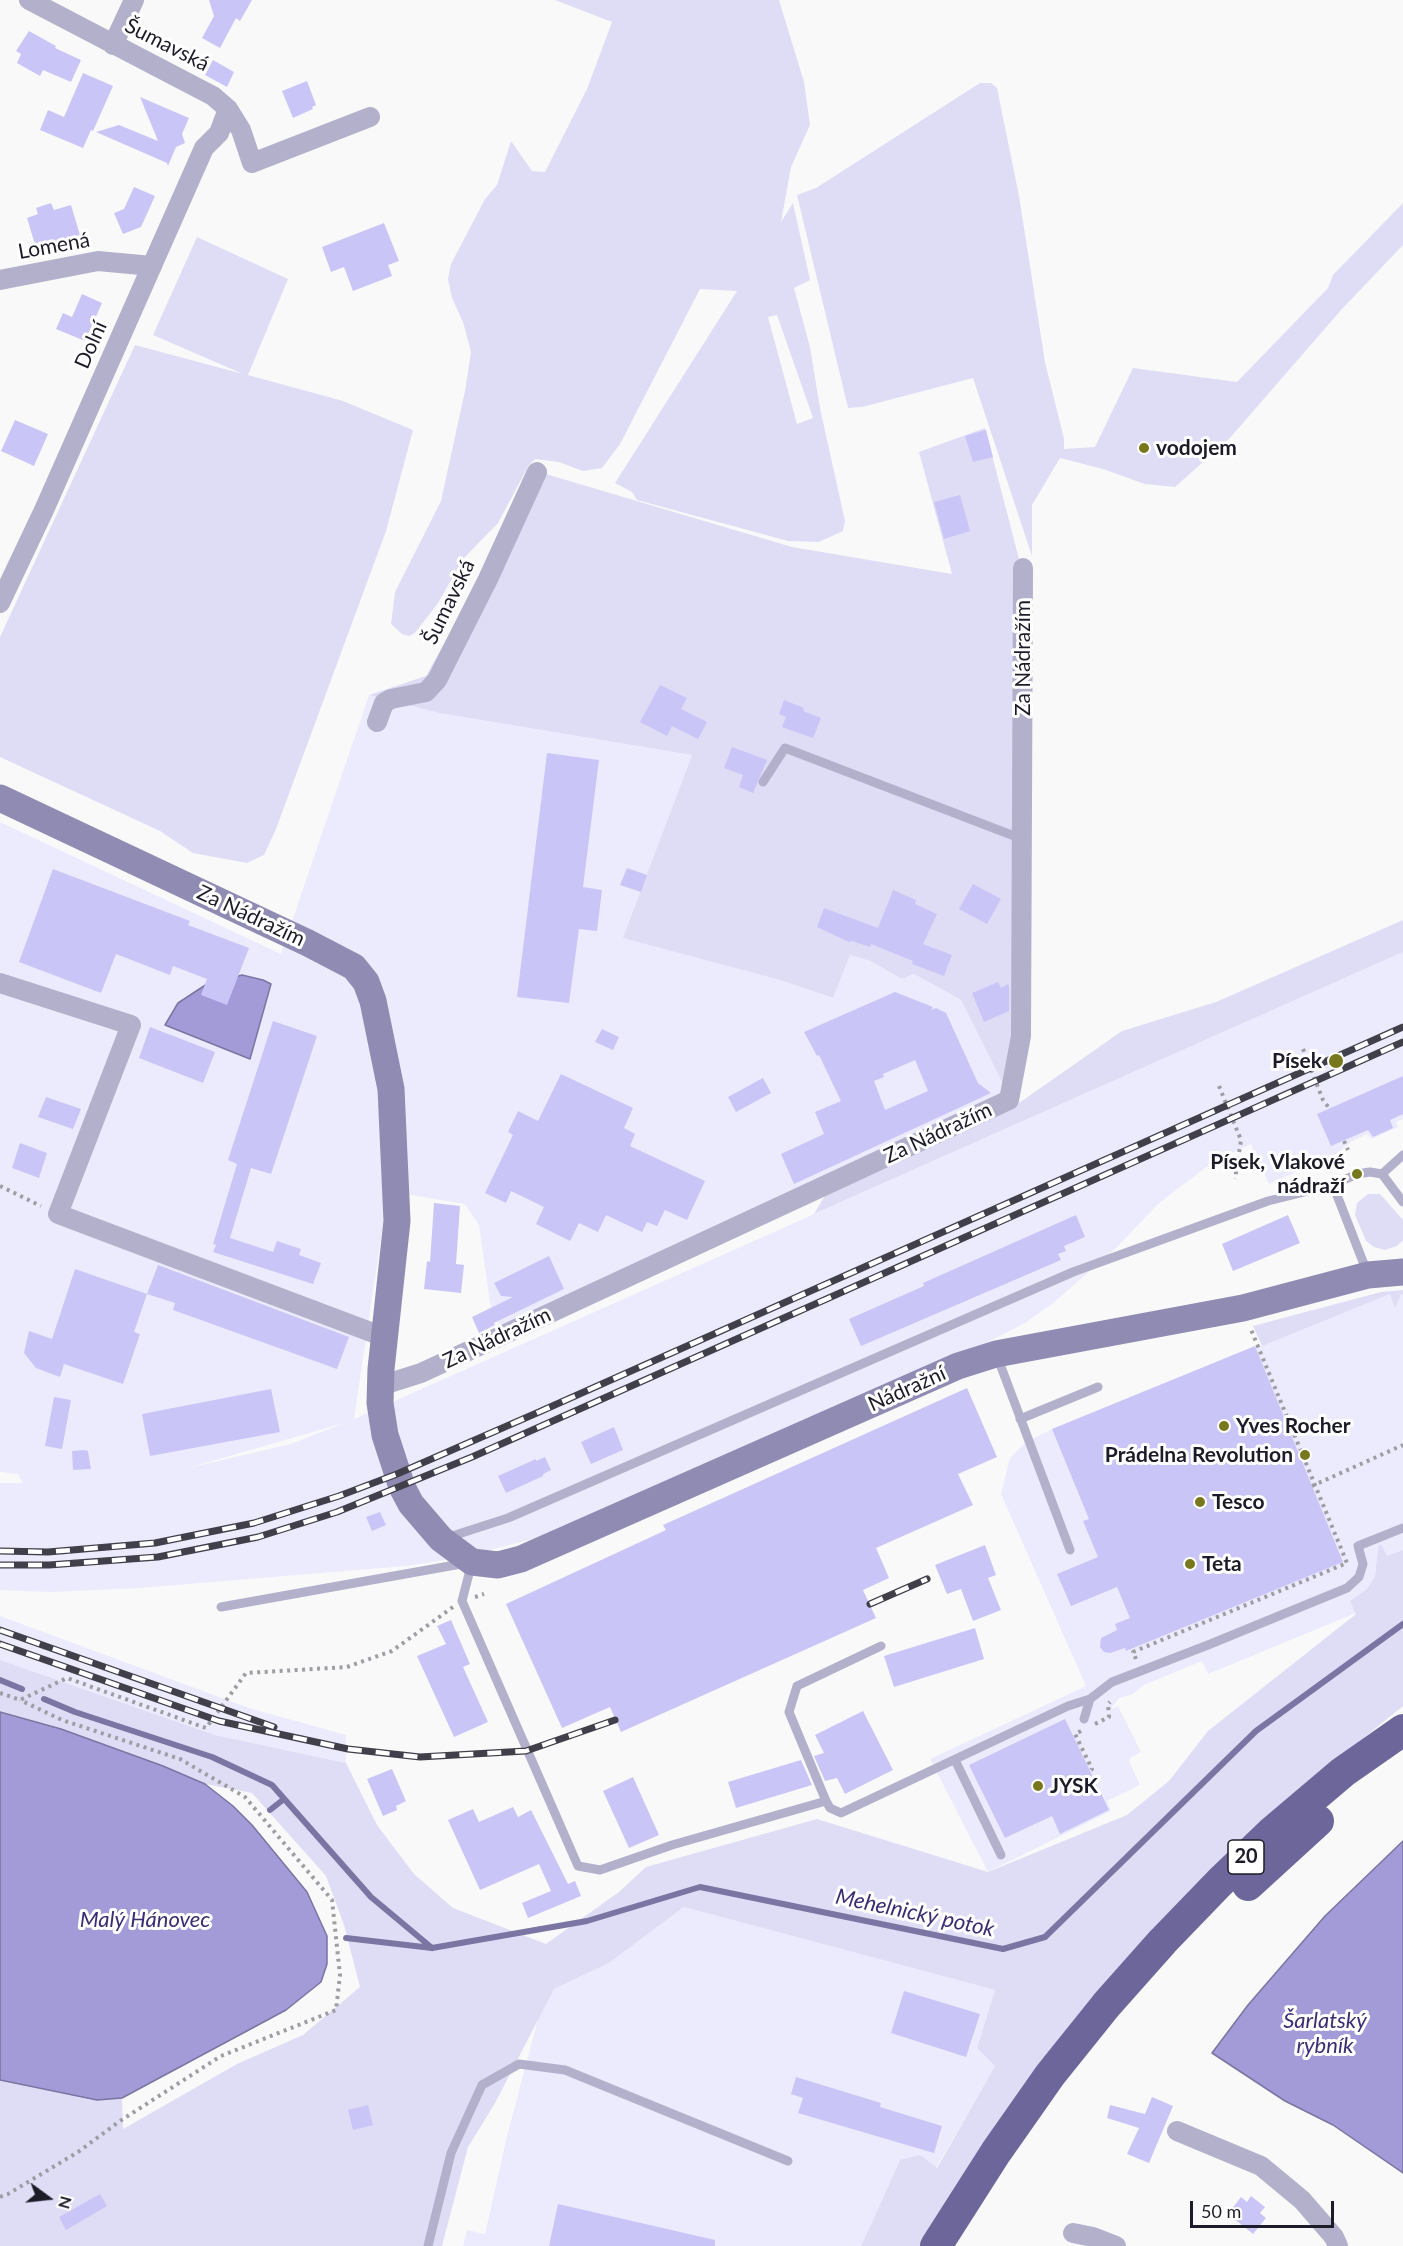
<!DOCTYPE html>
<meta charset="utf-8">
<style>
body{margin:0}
#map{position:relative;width:1403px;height:2246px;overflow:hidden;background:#f9f9f9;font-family:Lato,sans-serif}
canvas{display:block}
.north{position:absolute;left:18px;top:2168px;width:60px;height:60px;-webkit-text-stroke:4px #fff;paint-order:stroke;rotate:105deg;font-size:16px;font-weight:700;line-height:24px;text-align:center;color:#1c1b28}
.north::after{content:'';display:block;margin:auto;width:21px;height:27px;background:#1c1b28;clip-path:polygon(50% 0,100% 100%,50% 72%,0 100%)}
.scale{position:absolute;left:1190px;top:2201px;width:144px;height:27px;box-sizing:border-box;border:3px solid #1c1b28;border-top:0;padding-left:8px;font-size:18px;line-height:21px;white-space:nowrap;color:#1c1b28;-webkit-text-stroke:4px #fff;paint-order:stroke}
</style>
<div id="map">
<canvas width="1403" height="2246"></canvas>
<div class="north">N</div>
<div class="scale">50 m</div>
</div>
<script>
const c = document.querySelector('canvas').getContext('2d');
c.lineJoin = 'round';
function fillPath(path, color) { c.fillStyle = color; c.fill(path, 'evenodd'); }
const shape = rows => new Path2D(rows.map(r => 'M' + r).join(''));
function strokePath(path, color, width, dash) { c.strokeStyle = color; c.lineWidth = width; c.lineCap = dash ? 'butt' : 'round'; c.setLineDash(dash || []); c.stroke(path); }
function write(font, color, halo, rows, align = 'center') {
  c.font = font + ' Lato,sans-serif'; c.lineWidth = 6; c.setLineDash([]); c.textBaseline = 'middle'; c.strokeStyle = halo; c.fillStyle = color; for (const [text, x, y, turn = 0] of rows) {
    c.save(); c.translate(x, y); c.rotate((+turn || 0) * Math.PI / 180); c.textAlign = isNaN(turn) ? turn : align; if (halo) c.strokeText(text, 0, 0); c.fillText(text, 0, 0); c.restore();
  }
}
fillPath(shape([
 [369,695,439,713,692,755,624,938,780,980,832,998,850,955,870,961,902,979,914,974,961,1000,1005,1088,992,1103,501,1329,490,1303,479,1225,465,1204,388,1191,354,1419,1403,952,1403,1119,1396,1122,1398,1127,1372,1139,1367,1134,1351,1142,1335,1155,1269,1184,1251,1144,1214,1161,1158,1204,1116,1248,1052,1304,1025,1323,988,1342,556,1533,459,1558,406,1566,140,1588,50,1592,0,1590,0,1483,23,1483,18,1474,0,1472,0,822,281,954],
 [344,1423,291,1444,188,1468],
 [1395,1292,1403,1295,1403,1550,1387,1557,1378,1547,1375,1576,1367,1589,1359,1596,1356,1613,1208,1674,1202,1661,1144,1685,1133,1694,1119,1698,1111,1709,1118,1706,1141,1752,1130,1758,1129,1761,1140,1785,1107,1801,1111,1811,988,1872,930,1759,1086,1686,1001,1494,1010,1458,1026,1442,1052,1429],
 [0,1616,249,1708,346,1735,346,1763,215,1735,0,1660],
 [684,1907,995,1990,977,2048,995,2066,936,2168,900,2160,861,2246,463,2246,467,2230,485,2234,507,2136,538,2019,554,1989,609,1963]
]), '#ecebfd');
fillPath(shape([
 [555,0,779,0,804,82,810,125,791,167,781,222,793,203,810,280,794,288,810,347,820,408,845,521,843,531,819,542,788,541,637,500,632,492,615,483,737,291,700,289,620,444,602,468,583,471,559,462,535,459,529,465,498,523,463,559,438,603,415,633,409,636,402,634,391,624,395,592,441,501,465,391,471,352,463,322,452,298,448,279,451,264,485,199,497,185,511,141,532,171,545,172,587,89,612,22],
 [777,315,813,418,797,424,768,317],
 [980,83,991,83,997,88,1019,196,1045,362,1064,439,1064,449,1095,447,1133,368,1237,382,1328,288,1333,275,1403,203,1403,245,1342,309,1229,439,1175,487,1145,484,1103,469,1060,458,1032,505,1032,556,973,378,862,407,848,408,797,195,816,188],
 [197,237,288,279,248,375,343,401,413,430,386,531,276,829,264,855,247,863,193,853,160,831,0,757,0,637,135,345,243,374,153,335],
 [985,428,1026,586,1022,987,1005,1088,961,1000,914,974,902,979,870,961,850,955,833,998,780,980,623,938,692,755,439,713,369,695,426,676,539,472,792,547,952,574,919,452],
 [1403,920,1403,952,814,1214,826,1194,1009,1110,1122,1031,1216,1002],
 [1368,1194,1380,1194,1403,1220,1403,1240,1397,1246,1385,1250,1374,1247,1366,1241,1355,1215,1357,1203],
 [1403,1290,1403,1295,1401,1294,1395,1308,1390,1294,1262,1346,1253,1326,1381,1292],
 [1381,1544,1387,1556,1403,1550,1403,1706,1329,1766,1163,1919,924,2246,861,2246,900,2160,920,2155,937,2168,995,2066,977,2048,995,1990,684,1907,609,1963,554,1989,494,2105,468,2147,442,2246,0,2246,0,2080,97,2100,122,2098,123,2129,237,2064,303,2035,360,1987,344,1925,326,1876,252,1793,205,1784,163,1766,61,1729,0,1712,0,1660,215,1735,346,1763,377,1825,414,1874,453,1908,546,1944,619,1892,646,1867,817,1819,988,1872,1127,1815,1169,1781,1208,1731,1356,1614,1350,1601,1367,1589,1375,1576,1378,1547]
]), '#dfddf5');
const water = shape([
 [242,975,263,980,271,984,250,1059,165,1025,178,1003,207,984,242,975],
 [0,1712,61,1729,163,1766,205,1784,233,1806,252,1825,307,1892,327,1936,327,1964,321,1982,286,2010,122,2098,97,2100,0,2080,0,1712],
 [1403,1841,1403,2173,1333,2125,1285,2101,1212,2053,1248,2005,1325,1916,1403,1841]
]);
fillPath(water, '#a29bd7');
strokePath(water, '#7a75a2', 1.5);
strokePath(shape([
 [0,1680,22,1689],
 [44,1699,75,1712,212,1757,272,1785,371,1897,432,1948],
 [270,1810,284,1799],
 [346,1938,432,1948,587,1921,700,1887,1003,1949,1045,1937,1256,1731,1403,1624]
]), '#7a75a2', 6);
fillPath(shape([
 [209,0,252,0,240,21,236,18,220,48,202,38,214,16],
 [29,31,56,46,55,48,81,60,71,82,43,70,40,76,17,63,21,54,16,51],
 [213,60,234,72,227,87,205,75],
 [83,73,113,86,93,131,91,130,83,148,40,130,48,110,64,117],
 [307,81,316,105,312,107,313,109,293,118,282,91],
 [140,97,189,118,182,134,185,143,176,147,168,166,167,163,96,132,119,125,158,141],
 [134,187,155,196,141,227,123,234,114,213,124,209],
 [51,203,54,210,71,205,80,235,62,240,63,243,37,251,27,218,38,214,36,208],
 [384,223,399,261,388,265,392,276,353,291,344,267,331,272,322,247],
 [82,294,102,303,85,341,56,329,63,313,72,317],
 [15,420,48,434,34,466,1,451],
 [986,430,993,457,973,462,965,436],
 [960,495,970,531,944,539,934,502],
 [660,685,687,698,681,709,707,722,698,739,672,726,667,736,640,722],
 [784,700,804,708,803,711,821,718,813,738,782,727,786,717,779,714],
 [732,747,767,760,753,793,739,787,743,775,724,768],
 [547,753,599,760,583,887,602,890,597,931,579,929,569,1003,517,997],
 [627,868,647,875,641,892,620,885],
 [53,869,190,921,188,925,249,948,227,1005,201,995,207,979,173,966,170,975,116,954,101,993,19,962],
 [973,884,1001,899,987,924,959,909],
 [893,890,916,900,915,904,937,914,923,944,952,955,944,976,912,964,913,961,871,944,870,947,852,941,849,942,817,927,824,908,878,928],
 [998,982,1001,988,1008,984,1009,986,1009,1011,984,1022,972,993],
 [895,992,933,1007,931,1010,936,1008,946,1013,978,1083,991,1093,794,1184,781,1154,824,1134,815,1112,841,1101,819,1055,817,1056,804,1032],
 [915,1060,928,1091,885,1110,874,1081,884,1077,883,1074],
 [273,1021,317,1036,271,1174,251,1168,230,1238,273,1252,277,1241,301,1249,299,1255,321,1263,313,1284,213,1252,216,1245,213,1244,237,1164,228,1160],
 [150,1027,215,1052,203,1083,139,1058],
 [602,1029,619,1037,613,1050,595,1042],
 [561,1074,633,1108,624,1128,635,1134,630,1146,705,1181,687,1220,665,1210,657,1226,647,1222,642,1232,606,1215,598,1232,579,1223,570,1241,536,1224,544,1207,511,1191,506,1203,485,1193,513,1135,508,1132,518,1111,538,1121],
 [1403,1076,1403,1114,1390,1120,1393,1128,1373,1137,1368,1130,1331,1146,1317,1114],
 [763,1078,771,1093,736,1112,728,1097],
 [46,1097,81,1109,73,1129,38,1117],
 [20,1143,47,1153,39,1178,12,1168],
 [434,1203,460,1206,456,1264,464,1265,461,1293,424,1289,427,1261,430,1262],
 [1076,1215,1085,1237,1064,1246,1066,1251,1058,1254,1061,1260,861,1346,849,1319,924,1286,923,1283],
 [1288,1215,1300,1243,1233,1271,1222,1244],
 [549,1256,564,1289,494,1323,495,1325,479,1333,472,1317,513,1297,501,1296,494,1283],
 [158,1265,349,1337,337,1369,173,1310,175,1303,147,1294],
 [75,1269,147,1294,134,1332,140,1334,123,1384,64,1364,60,1377,36,1368,24,1353,29,1331,52,1339],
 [1255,1346,1343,1562,1126,1651,1125,1648,1110,1653,1104,1652,1100,1647,1101,1638,1117,1630,1115,1624,1130,1618,1117,1587,1071,1606,1057,1574,1098,1557,1083,1521,1089,1519,1052,1429],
 [967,1388,997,1457,958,1474,973,1505,876,1548,889,1578,863,1590,876,1618,621,1732,610,1707,562,1728,506,1604,666,1530,663,1525],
 [271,1389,280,1432,150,1456,142,1414],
 [54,1397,71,1400,62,1449,45,1446],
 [614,1427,623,1450,591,1464,581,1442],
 [84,1450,88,1451,91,1469,73,1470,72,1451],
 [545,1457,551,1470,543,1474,543,1476,506,1493,498,1476,536,1459,536,1461],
 [380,1512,386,1525,372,1531,366,1517],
 [985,1545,996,1575,988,1578,1001,1610,973,1621,961,1589,947,1594,935,1565],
 [451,1620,470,1664,463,1667,488,1722,454,1737,417,1656,446,1644,437,1626],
 [975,1628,984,1659,894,1687,884,1656],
 [863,1711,893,1770,845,1794,837,1778,825,1781,814,1756,824,1753,815,1735],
 [1065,1719,1109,1810,1060,1834,1052,1816,1005,1838,969,1765],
 [801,1760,812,1785,736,1808,728,1782],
 [392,1769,406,1801,396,1806,397,1810,383,1816,367,1779],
 [633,1777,659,1835,629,1848,603,1791],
 [513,1807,518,1817,531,1810,568,1884,575,1881,581,1896,528,1918,522,1903,551,1891,539,1864,480,1890,448,1820,473,1809,479,1822],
 [904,1991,980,2014,966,2057,891,2033],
 [796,2077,881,2103,880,2107,942,2126,934,2153,798,2113,803,2098,791,2094],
 [1152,2097,1173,2106,1149,2163,1127,2154,1139,2128,1107,2118,1110,2105,1145,2114],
 [368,2105,373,2125,353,2130,348,2110],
 [100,2194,107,2206,66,2230,59,2217],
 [1251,2196,1265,2207,1260,2213,1266,2218,1253,2234,1228,2214,1241,2197,1247,2202],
 [558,2204,715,2240,715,2246,549,2246]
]), '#cac5f7');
strokePath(shape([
 [1303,1049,1323,1100,1329,1108],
 [1219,1086,1241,1140,1235,1179],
 [1344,1141,1348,1150],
 [0,1186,41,1206],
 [1312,1486,1403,1445],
 [475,1597,484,1594],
 [1136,1659,1133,1652,1347,1563,1250,1327],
 [0,1693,20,1700,67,1678,206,1728,246,1673,347,1667,392,1651,453,1607],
 [1095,1724,1109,1717,1108,1704,1110,1702],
 [1081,1731,1075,1734,1092,1769,1091,1770],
 [0,2197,8,2194,78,2152,120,2121,221,2056,336,2010,340,1975,332,1900,245,1797,180,1759,62,1720,20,1700]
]), '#9e9da3', 4, [3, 4.5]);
strokePath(shape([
 [763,782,785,748,1022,839],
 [1382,1174,1403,1155],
 [1333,1185,1367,1272],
 [997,1356,1070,1550],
 [1020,1419,1098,1387],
 [446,1538,508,1518,1073,1272,1268,1201,1333,1185,1357,1174,1370,1172,1382,1174,1403,1202],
 [221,1607,472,1562,462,1601,578,1866,600,1870,672,1845,826,1801,830,1808,841,1813,1068,1706,1090,1699],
 [1084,1719,1090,1699,1112,1682,1208,1645,1347,1588,1359,1577,1363,1564,1358,1546,1403,1528],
 [955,1760,1001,1855],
 [826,1801,789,1712,797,1686,881,1646],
 [428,2246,451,2153,482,2085,519,2064,565,2070,788,2161]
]), '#b2b0cb', 9);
strokePath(shape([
 [29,0,213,96,228,109,241,130,252,163,370,117],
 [113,45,134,0],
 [0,280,98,261,152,266],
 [0,603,44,510,204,148,219,133,228,109],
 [377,722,384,703,391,699,426,692,437,680,488,579,537,472],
 [0,983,131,1025,58,1214,384,1337],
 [380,1386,421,1373,1009,1100,1021,1036,1023,568],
 [1177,2131,1261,2166,1302,2200,1334,2237,1338,2246],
 [1073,2233,1093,2237,1116,2246]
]), '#b2b0cb', 20);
strokePath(shape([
 [0,798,308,943,354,967,366,982,373,1001,391,1089,397,1221,381,1369,380,1403,385,1435,402,1487,411,1504,441,1539,472,1562,498,1565,521,1559,958,1366,996,1354,1243,1308,1368,1275,1403,1272]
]), '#8f8bb3', 27);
strokePath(shape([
 [1248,1885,1318,1821],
 [936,2246,996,2152,1050,2075,1107,2004,1163,1941,1220,1882,1271,1833,1343,1772,1403,1730]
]), '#6d669a', 32);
const rail = shape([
 [0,1551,48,1552,155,1543,254,1523,339,1496,397,1474,539,1412,1403,1027],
 [0,1565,49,1565,158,1557,258,1537,337,1512,472,1457,1403,1042],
 [870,1604,927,1579],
 [0,1630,274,1727],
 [0,1644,219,1721,348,1749,420,1757,526,1751,615,1720]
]);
strokePath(rail, '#403f4a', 7);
strokePath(rail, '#fff', 4.5, [14]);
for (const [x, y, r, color] of [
 [1144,448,6,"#77771e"],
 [1336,1061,8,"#77771e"],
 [1357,1174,6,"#77771e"],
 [1224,1426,6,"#77771e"],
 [1305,1455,6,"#77771e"],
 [1200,1502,6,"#77771e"],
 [1190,1564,6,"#77771e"],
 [1038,1786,6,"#77771e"]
]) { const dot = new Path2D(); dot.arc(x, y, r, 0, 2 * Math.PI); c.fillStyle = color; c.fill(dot); strokePath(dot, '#fff', 2); }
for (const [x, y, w] of [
 [1246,1857,36]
]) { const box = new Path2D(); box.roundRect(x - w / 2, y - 17, w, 34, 4.5); c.fillStyle = '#fff'; c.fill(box); strokePath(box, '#1c1b28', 1.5); }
write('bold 20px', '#1c1b28', null, [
 ["20",1246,1857]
]);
write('21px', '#1c1b28', '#fff', [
 ["Šumavská",167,45,27],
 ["Lomená",54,246,-10],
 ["Dolní",91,345,-66],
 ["Šumavská",449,602,-64],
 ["Za Nádražím",1023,658,-90],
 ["Za Nádražím",251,916,25],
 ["Za Nádražím",938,1133,-25],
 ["Za Nádražím",497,1338,-25],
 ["Nádražní",907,1389,-24]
]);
write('bold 21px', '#1c1b28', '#fff', [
 ["vodojem",1156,448],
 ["Písek",1322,1061,"right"],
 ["Písek, Vlakové",1345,1162,"right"],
 ["nádraží",1345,1186,"right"],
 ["Yves Rocher",1236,1426],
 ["Prádelna Revolution",1293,1455,"right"],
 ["Tesco",1212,1502],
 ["Teta",1202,1564],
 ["JYSK",1050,1786]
], 'left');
write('italic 22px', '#3c2c73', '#fff', [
 ["Mehelnický potok",915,1913,12],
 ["Malý Hánovec",145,1920],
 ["Šarlatský",1325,2021],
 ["rybník",1325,2046]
]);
</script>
